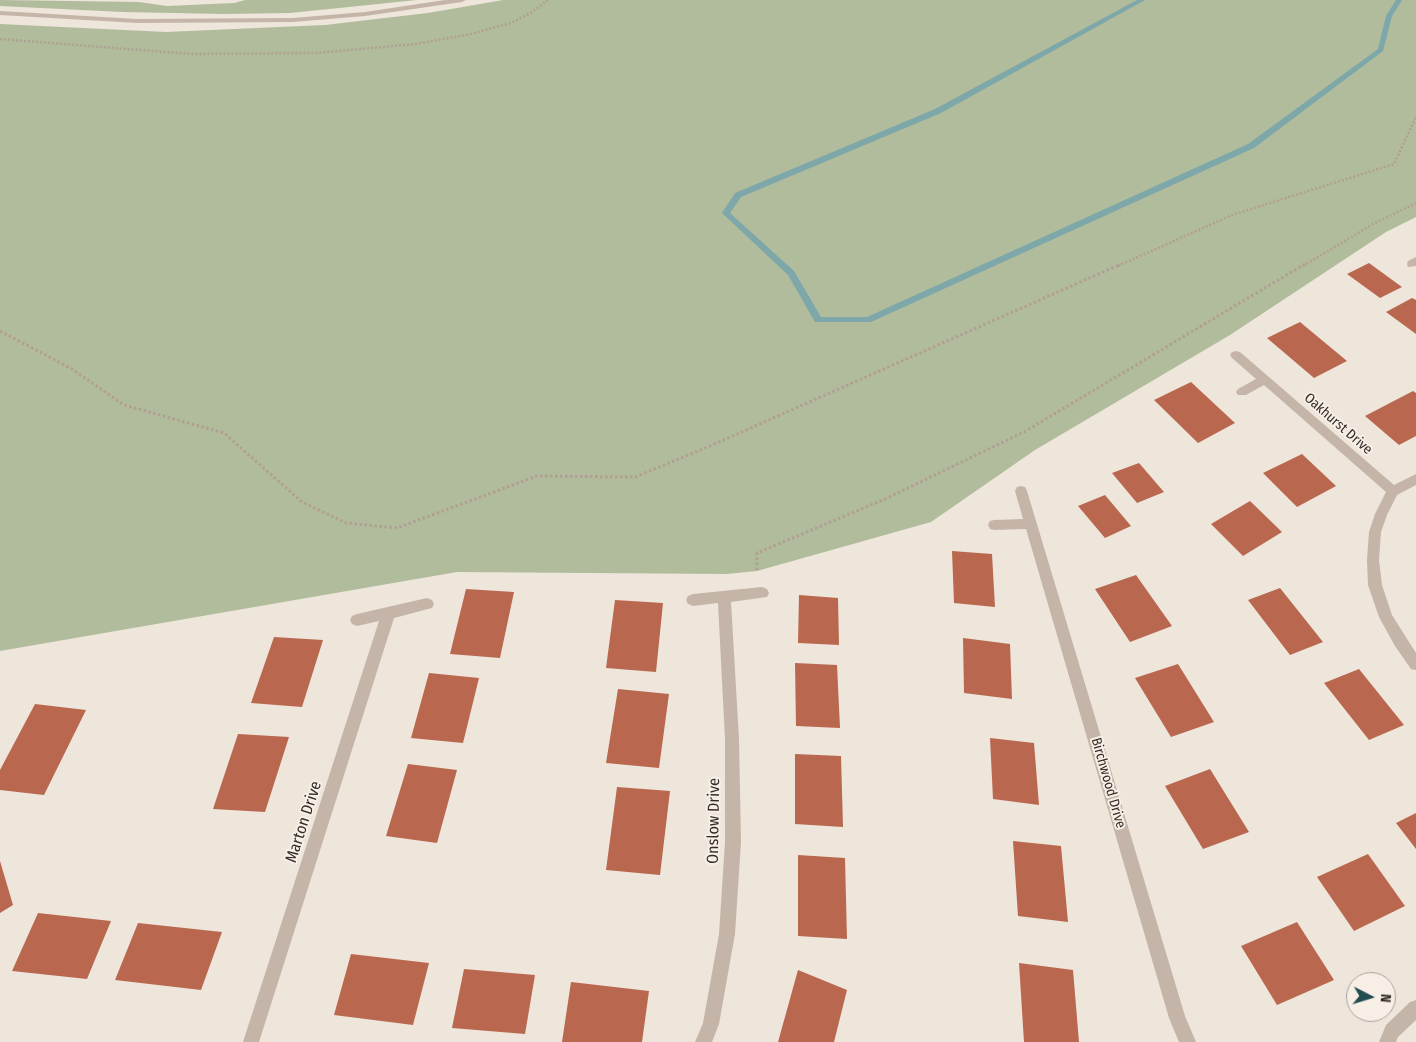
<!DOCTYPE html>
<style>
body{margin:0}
#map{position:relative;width:1416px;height:1042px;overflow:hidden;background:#eee5db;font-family:"Fira Sans Condensed",sans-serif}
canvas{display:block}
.north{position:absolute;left:1346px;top:972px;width:50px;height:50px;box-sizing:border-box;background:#f7efe6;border:1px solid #a9a19a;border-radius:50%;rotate:95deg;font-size:14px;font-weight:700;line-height:20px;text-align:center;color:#332b27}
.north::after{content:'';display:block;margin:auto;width:18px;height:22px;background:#224d50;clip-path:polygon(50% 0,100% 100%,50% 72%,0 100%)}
</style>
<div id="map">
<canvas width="1416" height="1042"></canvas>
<div class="north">N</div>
</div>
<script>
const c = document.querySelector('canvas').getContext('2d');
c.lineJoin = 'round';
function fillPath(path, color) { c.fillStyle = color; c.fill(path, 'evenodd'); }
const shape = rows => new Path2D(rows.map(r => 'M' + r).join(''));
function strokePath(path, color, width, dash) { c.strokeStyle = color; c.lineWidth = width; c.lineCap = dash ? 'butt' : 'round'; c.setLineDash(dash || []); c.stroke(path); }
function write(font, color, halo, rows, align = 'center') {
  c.font = font + ' "Fira Sans Condensed",sans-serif'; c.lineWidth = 4; c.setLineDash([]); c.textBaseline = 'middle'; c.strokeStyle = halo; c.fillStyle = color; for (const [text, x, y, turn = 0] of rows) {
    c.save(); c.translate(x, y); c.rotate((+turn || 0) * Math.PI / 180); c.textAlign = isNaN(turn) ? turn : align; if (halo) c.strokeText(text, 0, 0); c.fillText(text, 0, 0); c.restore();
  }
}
fillPath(shape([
 [0,0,139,2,167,6,234,3,245,0,417,0,290,13,223,14,123,12,0,6],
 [503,0,1416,0,1416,217,1386,232,1230,335,1035,450,931,522,757,571,726,574,457,572,0,651,0,24,166,32,325,25,428,13]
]), '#b1bc9d');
fillPath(shape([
 [1137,0,1145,0,941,113,741,197,730,213,794,271,821,317,867,317,1248,144,1378,49,1386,16,1396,0,1402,0,1392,16,1383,51,1254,148,871,322,815,322,788,275,722,213,735,193,935,109,1137,0]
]), '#7da7a8');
fillPath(shape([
 [1369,263,1402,287,1380,298,1347,274],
 [1412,298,1416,300,1416,334,1386,312],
 [1300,322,1347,361,1314,378,1267,338],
 [1191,382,1235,423,1198,443,1154,400],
 [1413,391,1416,393,1416,436,1399,445,1365,416],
 [1302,454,1336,486,1297,507,1263,473],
 [1139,463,1164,492,1137,503,1112,473],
 [1105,495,1131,526,1105,538,1078,506],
 [1250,501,1282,532,1243,556,1211,524],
 [952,551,992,554,995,607,954,603],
 [1136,575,1172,626,1130,642,1095,589],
 [1280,588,1323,642,1290,655,1248,600],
 [466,589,514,592,500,658,450,654],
 [799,595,838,598,839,645,798,643],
 [615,600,663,603,656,672,606,668],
 [274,637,323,640,302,707,251,703],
 [963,638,1010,644,1012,699,964,693],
 [795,663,837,665,840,728,796,726],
 [1178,664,1214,722,1171,737,1135,678],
 [1359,669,1404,725,1369,740,1324,683],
 [429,673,479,678,463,743,411,738],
 [618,689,669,694,659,768,606,763],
 [35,704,86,710,44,795,0,790,0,770],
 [238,734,289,737,265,812,213,809],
 [990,738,1034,743,1039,805,993,799],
 [795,754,841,756,843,827,795,824],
 [408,764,457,770,437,843,386,836],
 [1210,769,1249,832,1203,849,1165,786],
 [617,787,670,791,660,875,606,870],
 [1416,813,1416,849,1396,823],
 [1013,841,1061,846,1068,922,1018,916],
 [1368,854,1405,906,1354,931,1317,877],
 [798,855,845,858,847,939,798,936],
 [0,861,13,905,0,913],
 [38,913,111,921,87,979,12,971],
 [1297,922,1334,980,1277,1005,1241,946],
 [138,923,222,932,201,990,115,980],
 [351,954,429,963,413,1025,334,1015],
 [1019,963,1073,970,1079,1042,1024,1042],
 [464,969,535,975,525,1034,452,1028],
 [798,970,847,990,834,1042,778,1042],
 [571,982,649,991,642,1042,562,1042]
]), '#b9684f');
strokePath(shape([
 [0,39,191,54,315,53,416,44,471,34,511,23,532,12,548,0],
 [1118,266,1232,215,1394,164,1416,117],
 [1303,266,1373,224,1416,203]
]), '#b19f93', 2.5, [2, 2]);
strokePath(shape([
 [0,331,72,369,124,405,224,433,302,502,346,523,397,528,537,476,635,477,710,446,1121,264],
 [757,570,757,553,885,499,1024,432,1305,264]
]), '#b19f93', 3, [2.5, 2.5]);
fillPath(shape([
 [445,0,466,0,462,2,365,16,293,22,137,23,0,15,0,11,137,19,293,18,365,12,445,0],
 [1416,257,1416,266,1408,267,1407,264,1408,261,1416,257],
 [1236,351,1240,352,1394,485,1416,474,1416,485,1397,495,1387,515,1381,532,1379,560,1382,585,1392,615,1416,653,1416,670,1411,669,1395,646,1379,617,1368,585,1367,560,1369,532,1375,514,1386,492,1264,385,1246,395,1238,395,1236,392,1238,389,1256,379,1232,358,1230,355,1232,352,1236,351],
 [1021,486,1025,487,1027,491,1185,1016,1196,1042,1179,1042,1169,1018,1026,529,994,530,990,529,988,525,990,521,994,520,1023,519,1015,491,1017,487,1021,486],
 [762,587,767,589,769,593,767,597,731,602,739,739,741,842,735,934,719,1024,712,1042,695,1042,703,1023,719,934,725,842,725,739,718,603,693,606,688,604,686,600,688,596,693,594,762,587],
 [427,598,432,600,434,604,432,608,394,618,259,1042,243,1042,379,621,357,626,352,624,350,620,352,616,357,614,427,598],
 [1416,1000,1416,1020,1398,1037,1396,1042,1379,1042,1386,1025,1410,1002,1416,1000]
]), '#c5b5a8');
write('14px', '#332b27', '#f7efe6', [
 ["Oakhurst Drive",1338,424,41],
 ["Birchwood Drive",1108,783,74]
]);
write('16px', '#332b27', '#f7efe6', [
 ["Onslow Drive",714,821,-89],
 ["Marton Drive",304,822,-72]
]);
</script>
